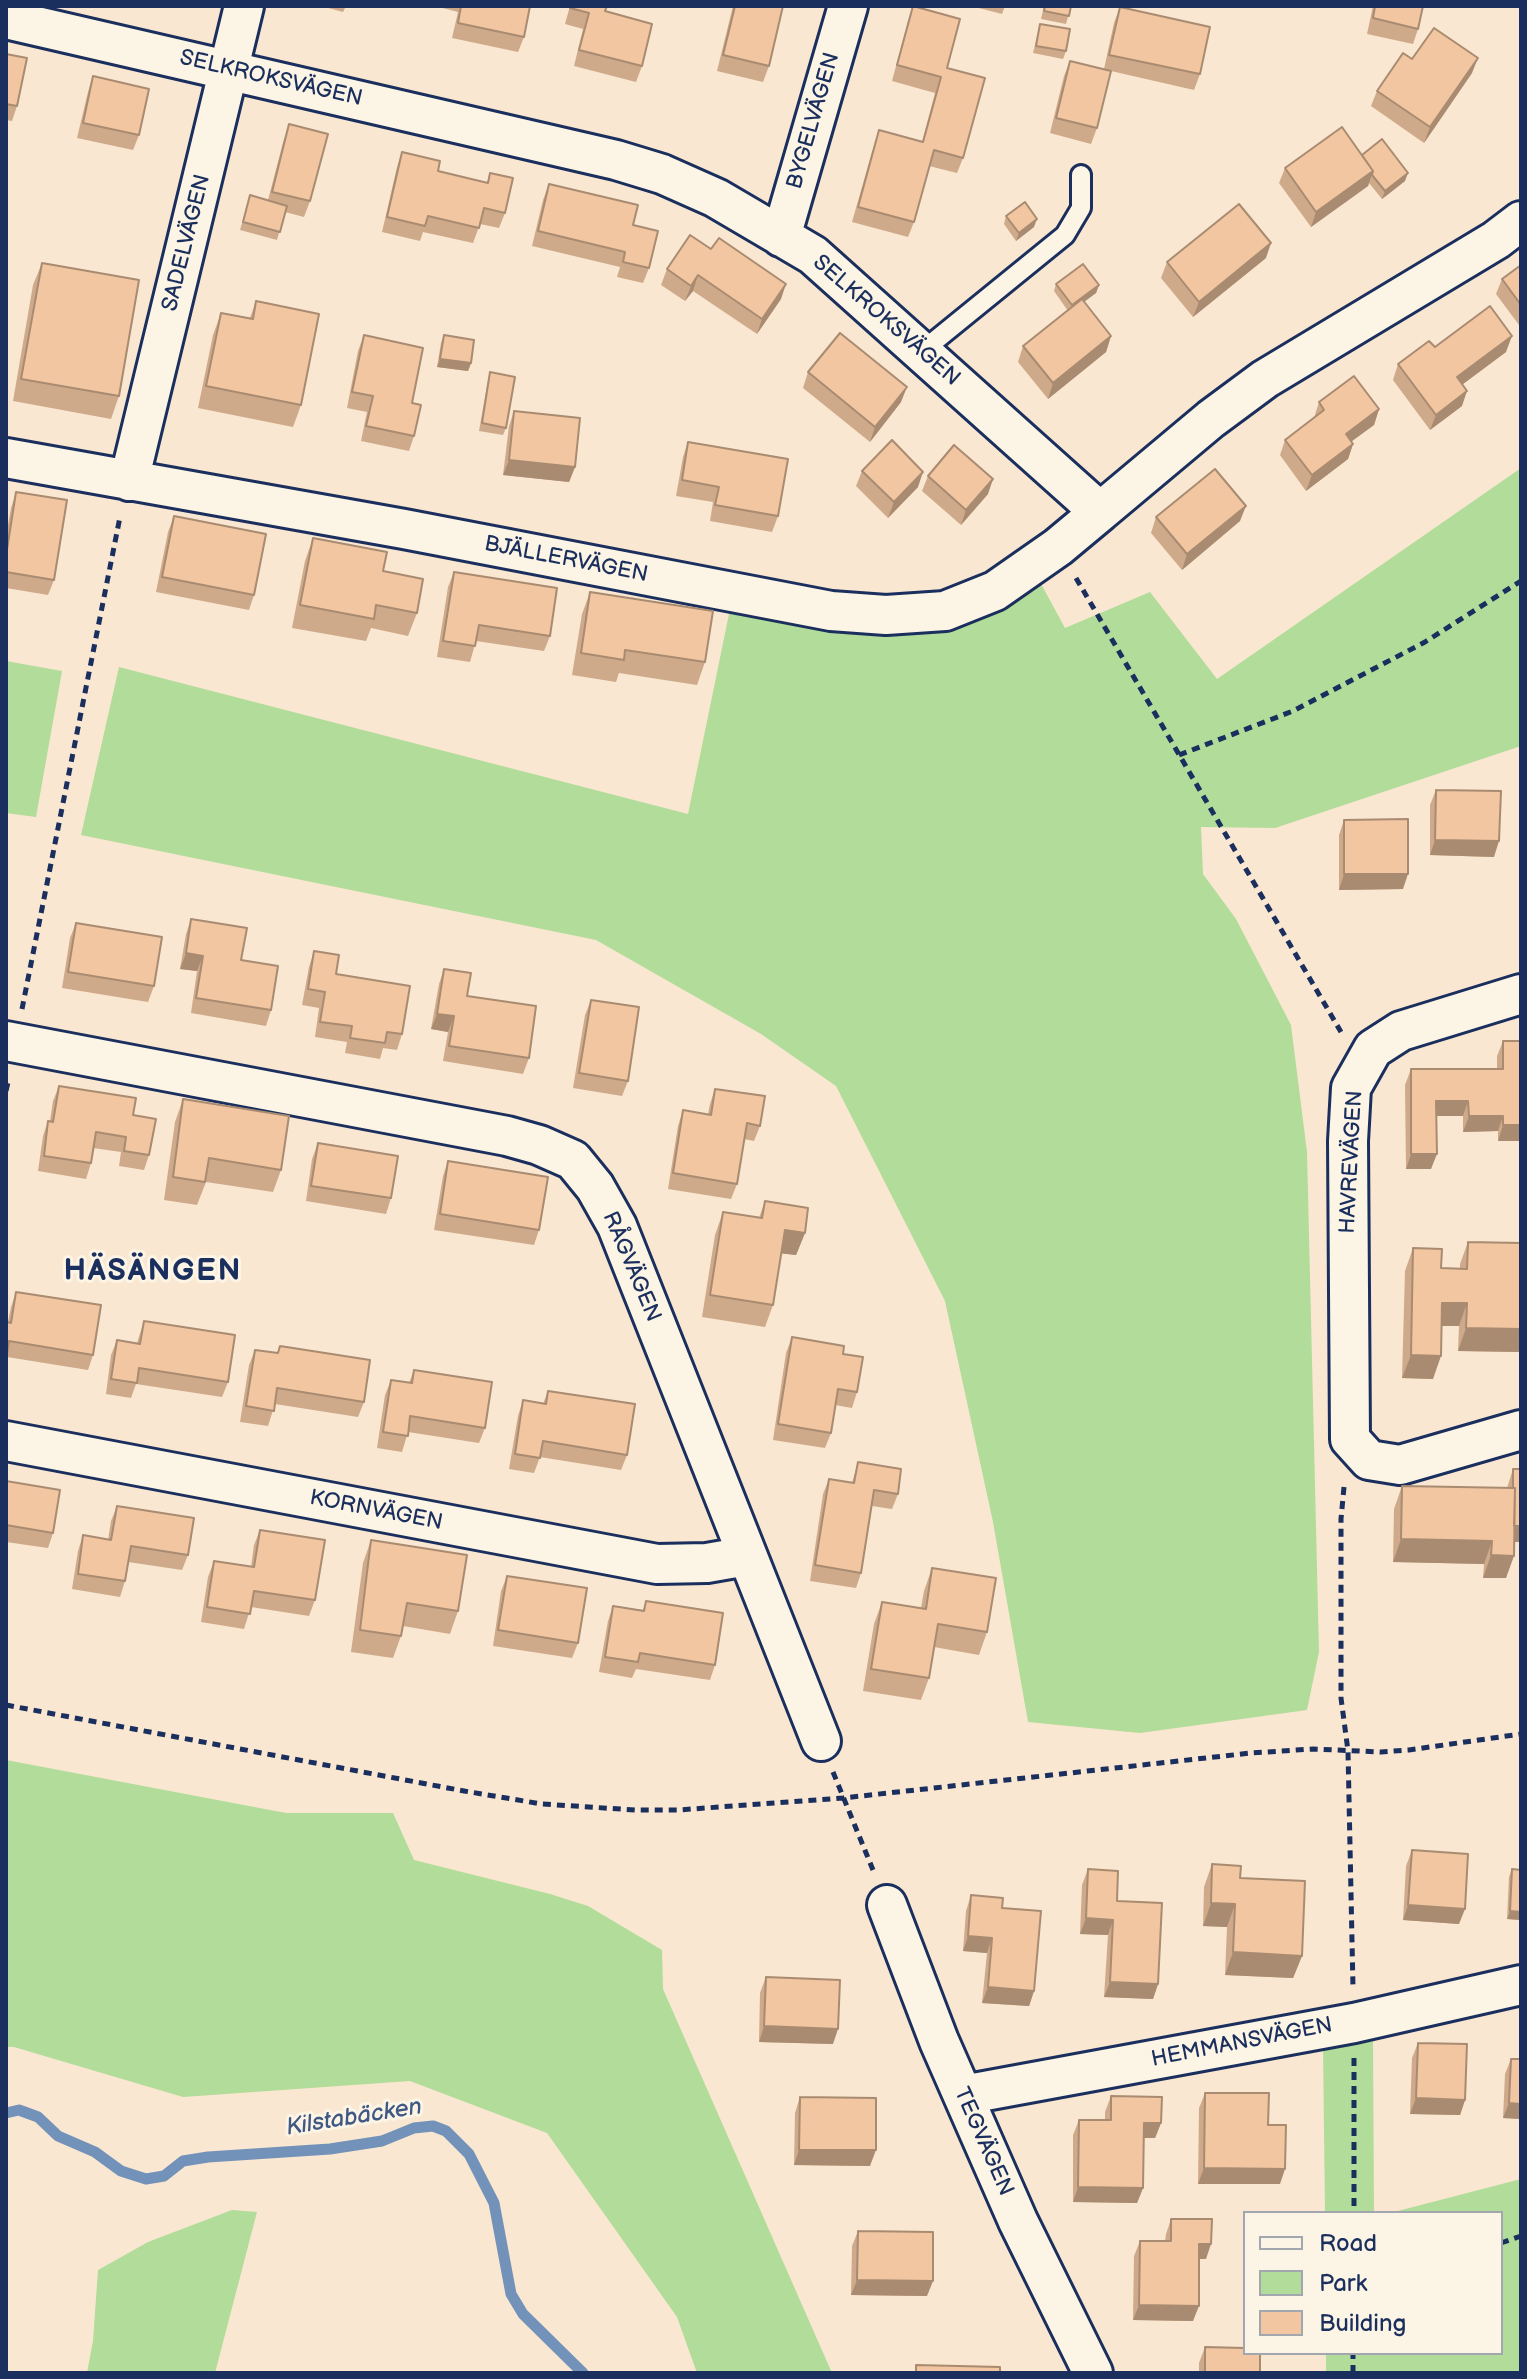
<!DOCTYPE html>
<meta charset="utf-8">
<style>
body{margin:0}
#map{position:relative;width:1527px;height:2379px;overflow:hidden;background:#f9e7d1;font-family:"Balsamiq Sans",sans-serif}
canvas{display:block}
.frame{position:absolute;inset:0;border:8px solid #1b2f5e;pointer-events:none}
.legend{position:absolute;left:1243px;top:2211px;width:260px;height:144px;box-sizing:border-box;background:#fcf5e5;border:2px solid #a2a6af;margin:0;padding:10px 14px;list-style:none;font-size:24px;color:#1b2f5e}
.legend li{display:flex;align-items:center;gap:16px;height:40px}
.legend b{width:40px;border:2px solid #a2a6af}
</style>
<div id="map">
<canvas width="1527" height="2379"></canvas>
<div class="frame"></div>
<ul class="legend">
<li><b style="height:10px;background:#fcf5e5"></b>Road</li>
<li><b style="height:22px;background:#b2dc99"></b>Park</li>
<li><b style="height:22px;background:#f1c6a1"></b>Building</li>
</ul>
</div>
<script>
const c = document.querySelector('canvas').getContext('2d');
c.lineJoin = 'round';
function fillPath(path, color) { c.fillStyle = color; c.fill(path, 'evenodd'); }
const shape = rows => new Path2D(rows.map(r => 'M' + r).join(''));
function strokePath(path, color, width, dash) { c.strokeStyle = color; c.lineWidth = width; c.lineCap = dash ? 'butt' : 'round'; c.setLineDash(dash || []); c.stroke(path); }
function write(font, color, halo, rows, align = 'center') {
  c.font = font + ' "Balsamiq Sans",sans-serif'; c.lineWidth = 6; c.setLineDash([]); c.textBaseline = 'middle'; c.strokeStyle = halo; c.fillStyle = color; for (const [text, x, y, turn = 0] of rows) {
    c.save(); c.translate(x, y); c.rotate((+turn || 0) * Math.PI / 180); c.textAlign = isNaN(turn) ? turn : align; if (halo) c.strokeText(text, 0, 0); c.fillText(text, 0, 0); c.restore();
  }
}
fillPath(shape([
 [1521,468,1521,746,1275,828,1201,827,1203,874,1236,919,1291,1025,1307,1152,1319,1652,1307,1710,1140,1733,1028,1722,993,1522,945,1301,836,1086,761,1034,596,940,81,835,119,667,688,814,730,609,934,632,1040,582,1065,628,1150,592,1217,679],
 [6,661,62,671,36,817,6,813],
 [6,1760,286,1813,393,1813,414,1860,550,1894,588,1906,662,1950,663,1989,832,2373,697,2373,677,2317,547,2133,410,2081,183,2097,14,2047,6,2047],
 [1373,2038,1374,2213,1325,2213,1323,2044],
 [1521,2179,1521,2373,1326,2373,1326,2353,1501,2353,1501,2213,1390,2213],
 [232,2210,257,2212,215,2373,87,2373,93,2341,98,2270,148,2242]
]), '#b2dc99');
strokePath(shape([
 [6,2113,19,2110,38,2117,58,2136,95,2152,121,2171,146,2179,164,2176,183,2161,208,2157,330,2149,382,2141,414,2128,433,2126,446,2131,469,2154,494,2203,511,2294,523,2314,583,2373]
]), '#7292b9', 11);
const lane = shape([
 [921,352,1065,235,1081,208,1081,175]
]);
const street = shape([
 [6,19,616,160,662,174,716,198,813,255,1100,512,1211,419,1265,379,1496,240,1521,221],
 [781,237,848,6],
 [6,458,404,529,831,611,886,615,945,611,995,591,1058,547,1100,512],
 [129,481,244,6],
 [1521,994,1401,1031,1373,1049,1351,1088,1348,1141,1350,1439,1369,1460,1400,1465,1521,1430],
 [6,1041,507,1136,539,1145,573,1160,595,1187,617,1226,821,1741],
 [6,1441,657,1564,707,1563,747,1556],
 [887,1905,939,2041,1018,2221,1093,2373],
 [963,2095,1354,2023,1521,1985]
]);
strokePath(lane, '#1b2f5e', 24);
strokePath(street, '#1b2f5e', 44);
strokePath(shape([
 [1076,578,1341,1032],
 [1179,755,1293,711,1425,642,1521,581],
 [22,1009,120,517],
 [6,1091,9,1078],
 [1344,1487,1341,1519,1341,1698,1348,1751,1353,1988],
 [6,1705,464,1791,542,1804,636,1810,678,1810,843,1798,1251,1753,1313,1749,1381,1752,1409,1750,1521,1734],
 [833,1772,873,1870],
 [1354,2058,1354,2213],
 [1501,2243,1521,2236],
 [1353,2373,1353,2353]
]), '#1b2f5e', 5, [8, 6]);
strokePath(lane, '#fcf5e5', 18);
strokePath(street, '#fcf5e5', 38);
fillPath(shape([
 [321,6,346,6,343,12],
 [435,6,530,6,524,37,518,52,452,38,458,12],
 [570,6,607,6,605,11,642,66,636,82,574,66,583,29,565,24],
 [733,6,783,6,769,66,763,82,717,71],
 [913,6,947,68,963,158,957,173,929,166,914,222,908,237,852,222,874,145,879,130,922,142,935,93,892,81,908,21],
 [971,6,1005,6,1002,14],
 [1044,6,1071,6,1066,24,1041,19],
 [1373,6,1423,6,1418,29,1413,44,1367,34],
 [1120,7,1200,74,1194,90,1111,71,1097,128,1091,144,1050,133,1064,76,1070,61,1104,69,1114,23],
 [1040,24,1066,51,1063,59,1033,53],
 [6,54,17,106,12,121,6,120],
 [1412,59,1472,73,1424,143,1371,106,1377,91],
 [93,76,139,135,133,150,77,138,88,92],
 [289,124,310,201,304,217,285,212,277,240,240,230,250,195,268,200,284,139],
 [402,152,438,171,487,183,490,173,505,213,499,228,480,224,473,243,423,232,420,241,382,232,397,167],
 [1362,155,1405,181,1382,199,1369,183,1368,186,1311,227,1279,183,1285,168],
 [549,184,649,268,643,283,617,277,620,267,532,246,543,200],
 [1006,216,1034,227,1016,241,1004,224],
 [690,235,781,299,757,334,693,291,685,301,661,285,667,269],
 [1266,258,1193,317,1161,278,1167,262],
 [42,263,119,396,111,419,13,401,33,285],
 [1521,265,1521,324,1519,325,1496,294,1502,279],
 [1056,284,1099,285,1096,293,1084,302,1111,336,1106,352,1048,399,1018,362,1023,346,1068,311,1054,291],
 [256,301,301,405,293,427,198,408,213,335,221,313,250,318],
 [364,335,414,436,409,451,361,441,367,412,347,408,358,351],
 [444,335,471,363,468,371,437,367,441,343],
 [1435,347,1506,352,1463,384,1462,406,1430,430,1393,380,1398,364],
 [490,372,506,428,503,435,479,431,488,380],
 [808,372,901,402,870,442,803,388],
 [1319,402,1379,409,1374,425,1351,441,1353,444,1348,459,1306,491,1280,455,1285,440,1314,418],
 [514,411,575,467,569,482,503,475,509,426],
 [688,442,778,516,772,532,710,521,713,502,676,496,683,457],
 [862,471,918,487,888,518,856,486],
 [928,476,988,494,961,525,922,491],
 [16,492,54,580,48,595,6,588,6,536,11,508],
 [174,516,254,595,249,610,156,592,168,532],
 [1156,517,1240,521,1182,570,1151,533],
 [313,538,383,571,417,613,408,636,371,628,366,641,292,628,305,561],
 [454,572,550,636,544,651,476,641,470,662,437,657,448,587],
 [590,592,705,662,697,685,619,673,616,682,572,675,582,614],
 [1436,790,1494,857,1430,855,1430,805],
 [1344,820,1403,889,1339,890,1339,835],
 [191,919,241,960,271,1010,266,1026,191,1013,197,971,180,969,186,934],
 [76,923,154,986,148,1002,62,988,70,938],
 [314,951,336,974,402,1034,397,1050,383,1048,380,1059,345,1053,347,1042,315,1037,319,1008,302,1005,309,967],
 [444,969,467,996,529,1058,523,1074,443,1061,448,1032,431,1029,439,984],
 [591,1000,628,1081,622,1096,573,1088,585,1015],
 [1503,1041,1521,1141,1498,1141,1498,1131,1463,1132,1463,1116,1436,1116,1431,1169,1406,1169,1405,1085,1411,1069,1497,1069,1497,1056],
 [59,1086,133,1115,149,1155,144,1170,119,1166,121,1152,93,1148,91,1163,86,1179,38,1171,43,1136,48,1121,50,1121,53,1101],
 [715,1089,760,1126,754,1141,744,1139,737,1184,731,1199,668,1189,678,1126,683,1110,708,1114,710,1104],
 [183,1099,281,1170,273,1192,206,1182,197,1205,164,1200,175,1122],
 [318,1143,391,1198,386,1214,306,1201,312,1159],
 [448,1161,539,1230,534,1245,434,1230,443,1176],
 [765,1201,805,1233,796,1255,781,1253,773,1305,765,1327,702,1317,715,1235,723,1212,759,1218],
 [1468,1242,1521,1243,1521,1352,1458,1351,1459,1326,1442,1326,1433,1379,1402,1378,1405,1271,1413,1248,1441,1268,1460,1269,1460,1264],
 [16,1292,93,1355,88,1370,7,1357,6,1360,6,1322,8,1322,11,1307],
 [144,1321,228,1382,222,1397,136,1384,131,1398,106,1394,111,1355,117,1340,137,1343],
 [792,1337,843,1354,857,1392,852,1408,835,1405,831,1433,825,1448,773,1440,786,1353],
 [280,1346,364,1402,358,1417,275,1404,268,1426,240,1422,249,1365,255,1350,277,1353],
 [414,1370,485,1428,479,1443,408,1432,402,1452,377,1448,385,1395,391,1380,409,1383],
 [548,1391,627,1455,621,1470,540,1457,534,1473,509,1469,518,1416,523,1400,543,1404],
 [858,1462,898,1494,892,1509,872,1506,861,1573,856,1588,810,1581,823,1494,829,1479,852,1483],
 [1513,1469,1521,1469,1521,1542,1514,1542,1506,1578,1483,1578,1484,1564,1393,1562,1394,1509,1402,1486,1507,1488],
 [6,1481,53,1533,48,1548,6,1542],
 [117,1506,188,1555,182,1570,128,1562,125,1581,120,1597,72,1589,78,1551,83,1535,108,1540,111,1521],
 [260,1530,315,1600,309,1616,251,1607,244,1629,201,1622,208,1577,214,1561,251,1567,254,1545],
 [371,1540,458,1611,450,1634,403,1626,401,1636,393,1658,351,1652,363,1563],
 [932,1568,987,1632,979,1655,934,1647,929,1678,921,1700,863,1691,874,1624,882,1602,921,1608,924,1591],
 [507,1576,578,1643,572,1658,493,1646,501,1591],
 [646,1601,715,1665,710,1680,636,1669,632,1678,599,1672,608,1621,613,1606,643,1610],
 [1412,1850,1459,1924,1403,1920,1406,1866],
 [1212,1864,1302,1956,1293,1978,1225,1975,1227,1927,1203,1926,1204,1887],
 [1088,1869,1117,1901,1158,1984,1153,1999,1104,1997,1108,1935,1080,1934,1082,1885],
 [1512,1869,1521,1920,1507,1919,1509,1877],
 [971,1895,1034,1991,1029,2006,982,2003,987,1953,963,1951,966,1911],
 [766,1977,833,2044,759,2042,760,1993],
 [1418,2043,1465,2100,1460,2115,1410,2114,1412,2058],
 [1511,2059,1521,2059,1521,2119,1503,2118,1505,2074],
 [1205,2093,1268,2125,1280,2184,1198,2184,1199,2108],
 [1111,2096,1161,2123,1155,2138,1143,2138,1143,2188,1137,2203,1073,2202,1073,2135,1079,2120,1105,2120,1105,2112],
 [800,2097,870,2166,794,2165,795,2113],
 [1171,2219,1206,2259,1199,2259,1193,2321,1133,2320,1134,2256,1140,2241,1165,2241,1166,2234],
 [858,2231,927,2296,851,2295,852,2246],
 [1205,2347,1260,2373,1199,2373,1199,2363]
]), '#cfaa8a');
fillPath(shape([
 [1478,58,1472,73,1424,143,1430,127],
 [1373,171,1368,186,1311,227,1316,212],
 [1408,173,1405,181,1382,199,1385,191],
 [1037,219,1034,227,1016,241,1019,233],
 [1271,243,1266,258,1193,317,1199,302],
 [698,275,693,291,685,301,691,286],
 [786,284,781,299,757,334,762,319],
 [1099,285,1096,293,1069,313,1072,305],
 [1111,336,1106,352,1048,399,1053,383],
 [1512,336,1506,352,1451,393,1457,377],
 [440,359,471,363,468,371,437,367],
 [907,387,901,402,870,442,875,427],
 [1467,391,1462,406,1430,430,1436,415],
 [1379,409,1374,425,1340,450,1346,434],
 [1353,444,1348,459,1306,491,1312,475],
 [509,460,575,467,569,482,503,475],
 [923,472,918,487,888,518,894,502],
 [993,479,988,494,961,525,966,510],
 [1246,506,1240,521,1182,570,1187,554],
 [1435,840,1499,841,1494,857,1430,855],
 [1344,874,1408,874,1403,889,1339,890],
 [186,953,203,956,197,971,180,969],
 [437,1014,454,1016,448,1032,431,1029],
 [1436,1101,1468,1101,1463,1116,1431,1116],
 [1469,1116,1503,1116,1498,1131,1463,1132],
 [1503,1125,1521,1125,1521,1141,1498,1141],
 [1411,1154,1437,1154,1431,1169,1406,1169],
 [785,1230,805,1233,796,1255,777,1253],
 [1442,1303,1467,1303,1459,1326,1434,1326],
 [1466,1328,1521,1329,1521,1352,1458,1351],
 [1411,1355,1441,1356,1433,1379,1402,1378],
 [1512,1526,1521,1526,1521,1542,1506,1542],
 [1401,1539,1492,1541,1484,1564,1393,1562],
 [1491,1555,1514,1556,1506,1578,1483,1578],
 [1211,1903,1235,1904,1227,1927,1203,1926],
 [1408,1905,1465,1909,1459,1924,1403,1920],
 [1510,1911,1521,1912,1521,1920,1507,1919],
 [1086,1918,1113,1920,1108,1935,1080,1934],
 [968,1936,992,1938,987,1953,963,1951],
 [1233,1952,1302,1956,1293,1978,1225,1975],
 [1110,1982,1158,1984,1153,1999,1104,1997],
 [988,1987,1034,1991,1029,2006,982,2003],
 [764,2026,838,2029,833,2044,759,2042],
 [1416,2098,1465,2100,1460,2115,1410,2114],
 [1509,2103,1521,2104,1521,2119,1503,2118],
 [1144,2123,1161,2123,1155,2138,1138,2138],
 [799,2150,876,2150,870,2166,794,2165],
 [1204,2168,1285,2169,1280,2184,1198,2184],
 [1078,2187,1143,2188,1137,2203,1073,2202],
 [1199,2244,1211,2244,1206,2259,1194,2259],
 [857,2280,933,2281,927,2296,851,2295],
 [1139,2305,1199,2306,1193,2321,1133,2320]
]), '#a98b71');
const building = shape([
 [461,6,530,6,524,37,458,23,461,6],
 [571,6,607,6,605,11,652,24,642,66,579,50,589,13,570,8,571,6],
 [735,6,783,6,769,66,723,55,735,6],
 [913,6,960,19,947,68,985,78,963,158,934,150,914,222,858,207,879,130,923,142,941,77,897,65,913,6],
 [1045,6,1071,6,1069,16,1044,11,1045,6],
 [1375,6,1423,6,1418,29,1373,18,1375,6],
 [1120,7,1210,27,1200,74,1109,55,1120,7],
 [1040,24,1070,29,1066,51,1036,46,1040,24],
 [1434,28,1478,58,1430,127,1377,91,1403,53,1412,59,1434,28],
 [6,54,27,58,17,106,6,104,6,54],
 [1070,61,1111,71,1097,128,1056,118,1070,61],
 [93,76,149,89,139,135,83,123,93,76],
 [289,124,328,134,310,201,272,192,289,124],
 [1342,127,1373,171,1316,212,1285,168,1342,127],
 [1382,139,1408,173,1385,191,1372,175,1373,171,1362,155,1382,139],
 [402,152,440,161,438,171,488,183,490,173,513,178,505,213,484,208,479,228,428,216,425,226,387,217,402,152],
 [549,184,638,205,633,225,658,231,649,268,623,262,625,252,538,231,549,184],
 [250,195,287,206,280,232,243,222,250,195],
 [1025,202,1037,219,1019,233,1006,216,1025,202],
 [1239,204,1271,243,1199,302,1167,262,1239,204],
 [690,235,711,249,719,238,786,284,762,319,698,275,691,286,667,269,690,235],
 [42,263,139,280,119,396,21,379,42,263],
 [1083,264,1099,285,1072,305,1056,284,1083,264],
 [1521,265,1521,305,1502,279,1521,265],
 [1082,299,1111,336,1053,383,1023,346,1082,299],
 [256,301,319,314,301,405,206,386,221,313,253,319,256,301],
 [1490,306,1512,336,1457,377,1467,391,1436,415,1398,364,1429,341,1435,347,1490,306],
 [840,333,907,387,875,427,808,372,840,333],
 [364,335,423,348,412,403,421,405,414,436,366,426,373,396,352,392,364,335],
 [444,335,474,340,471,363,440,359,444,335],
 [490,372,515,377,506,428,482,423,490,372],
 [1354,376,1379,409,1346,434,1353,444,1312,475,1285,440,1324,410,1319,402,1354,376],
 [514,411,580,418,575,467,509,460,514,411],
 [892,440,923,472,894,502,862,471,892,440],
 [688,442,788,459,778,516,715,505,719,487,682,480,688,442],
 [954,445,993,479,966,510,928,476,954,445],
 [1215,469,1246,506,1187,554,1156,517,1215,469],
 [16,492,67,500,54,580,6,572,6,556,16,492],
 [174,516,266,534,254,595,162,577,174,516],
 [313,538,387,552,383,571,423,579,417,613,376,605,374,619,300,605,313,538],
 [454,572,557,588,550,636,479,625,475,646,443,641,454,572],
 [590,592,713,611,705,662,625,650,624,660,581,653,590,592],
 [1436,790,1501,791,1499,841,1435,840,1436,790],
 [1408,819,1408,874,1344,874,1344,820,1408,819],
 [191,919,247,928,241,960,278,966,271,1010,196,998,203,956,186,953,191,919],
 [76,923,162,937,154,986,68,972,76,923],
 [314,951,339,955,336,974,410,986,402,1034,387,1032,385,1043,350,1038,352,1026,320,1022,325,992,308,989,314,951],
 [444,969,471,973,467,996,536,1006,529,1058,449,1046,454,1016,437,1014,444,969],
 [591,1000,639,1007,628,1081,579,1073,591,1000],
 [1503,1041,1521,1041,1521,1125,1503,1125,1503,1116,1469,1116,1468,1101,1436,1101,1437,1154,1411,1154,1411,1069,1503,1069,1503,1041],
 [59,1086,136,1098,133,1115,156,1119,149,1155,124,1151,126,1137,96,1132,91,1163,44,1156,48,1121,53,1122,59,1086],
 [715,1089,765,1096,760,1126,747,1123,737,1184,673,1173,683,1110,711,1115,715,1089],
 [183,1099,289,1116,281,1170,209,1158,205,1182,173,1177,183,1099],
 [318,1143,398,1156,391,1198,311,1186,318,1143],
 [448,1161,548,1177,539,1230,440,1214,448,1161],
 [765,1201,808,1208,805,1233,785,1230,773,1305,710,1295,723,1212,762,1218,765,1201],
 [1468,1242,1521,1243,1521,1329,1466,1328,1467,1303,1442,1303,1441,1356,1411,1355,1413,1248,1442,1249,1441,1268,1467,1269,1468,1242],
 [16,1292,101,1305,93,1355,9,1341,6,1359,6,1322,11,1323,16,1292],
 [144,1321,235,1335,228,1382,139,1368,137,1383,111,1379,117,1340,140,1344,144,1321],
 [792,1337,844,1346,843,1354,863,1357,857,1392,838,1389,831,1433,778,1424,792,1337],
 [280,1346,370,1360,364,1402,277,1388,274,1411,246,1406,255,1350,278,1353,280,1346],
 [414,1370,492,1382,485,1428,410,1416,408,1436,383,1432,391,1380,412,1383,414,1370],
 [548,1391,635,1404,627,1455,543,1441,540,1458,515,1454,523,1400,546,1404,548,1391],
 [858,1462,901,1469,898,1494,874,1490,861,1573,815,1565,829,1479,854,1483,858,1462],
 [1513,1469,1521,1469,1521,1526,1514,1526,1515,1488,1513,1488,1513,1469],
 [6,1481,60,1490,53,1533,6,1525,6,1481],
 [1402,1486,1515,1488,1514,1556,1491,1555,1492,1541,1401,1539,1402,1486],
 [117,1506,194,1518,188,1555,131,1546,125,1581,78,1574,83,1535,111,1540,117,1506],
 [260,1530,325,1540,315,1600,254,1591,250,1614,207,1607,214,1561,254,1567,260,1530],
 [371,1540,467,1555,458,1611,407,1603,401,1636,360,1630,371,1540],
 [932,1568,996,1578,987,1632,938,1624,929,1678,871,1669,882,1602,926,1609,932,1568],
 [507,1576,587,1588,578,1643,498,1630,507,1576],
 [646,1601,723,1613,715,1665,640,1653,638,1662,605,1657,613,1606,644,1611,646,1601],
 [1412,1850,1468,1854,1465,1909,1408,1905,1412,1850],
 [1212,1864,1241,1866,1240,1878,1305,1881,1302,1956,1233,1952,1235,1904,1211,1903,1212,1864],
 [1088,1869,1118,1871,1117,1901,1162,1903,1158,1984,1110,1982,1113,1920,1086,1918,1088,1869],
 [1512,1869,1521,1870,1521,1912,1510,1911,1512,1869],
 [971,1895,1003,1898,1002,1908,1041,1911,1034,1991,988,1987,992,1938,968,1936,971,1895],
 [766,1977,840,1980,838,2029,764,2026,766,1977],
 [1418,2043,1467,2044,1465,2100,1416,2098,1418,2043],
 [1511,2059,1521,2059,1521,2104,1509,2103,1511,2059],
 [1205,2093,1269,2093,1268,2125,1286,2125,1285,2169,1204,2168,1205,2093],
 [1111,2096,1162,2097,1161,2123,1144,2123,1143,2188,1078,2187,1079,2120,1111,2120,1111,2096],
 [800,2097,876,2098,876,2150,799,2150,800,2097],
 [1171,2219,1212,2219,1211,2244,1199,2244,1199,2306,1139,2305,1140,2241,1171,2241,1171,2219],
 [858,2231,933,2232,933,2281,857,2280,858,2231],
 [1205,2347,1245,2348,1245,2353,1260,2353,1260,2373,1205,2373,1205,2347],
 [916,2365,1000,2367,1000,2373,916,2373,916,2365]
]);
fillPath(building, '#f1c6a1');
strokePath(building, '#a98b71', 2);
write('22px', '#1b2f5e', '#fcf5e5', [
 ["SELKROKSVÄGEN",271,79,13],
 ["BYGELVÄGEN",814,121,-74],
 ["SADELVÄGEN",187,243,-76],
 ["SELKROKSVÄGEN",886,321,41],
 ["BJÄLLERVÄGEN",566,560,11],
 ["HAVREVÄGEN",1352,1162,-87],
 ["RÅGVÄGEN",631,1267,67],
 ["KORNVÄGEN",376,1511,11],
 ["HEMMANSVÄGEN",1242,2043,-11],
 ["TEGVÄGEN",983,2142,66]
]);
write('italic 24px', '#3f5884', '#fcf5e5', [
 ["Kilstabäcken",354,2118,-9]
]);
c.letterSpacing = '2px';
write('bold 30px', '#1b2f5e', '#fcf5e5', [
 ["HÄSÄNGEN",153,1272]
]);
c.letterSpacing = '0px';
</script>
